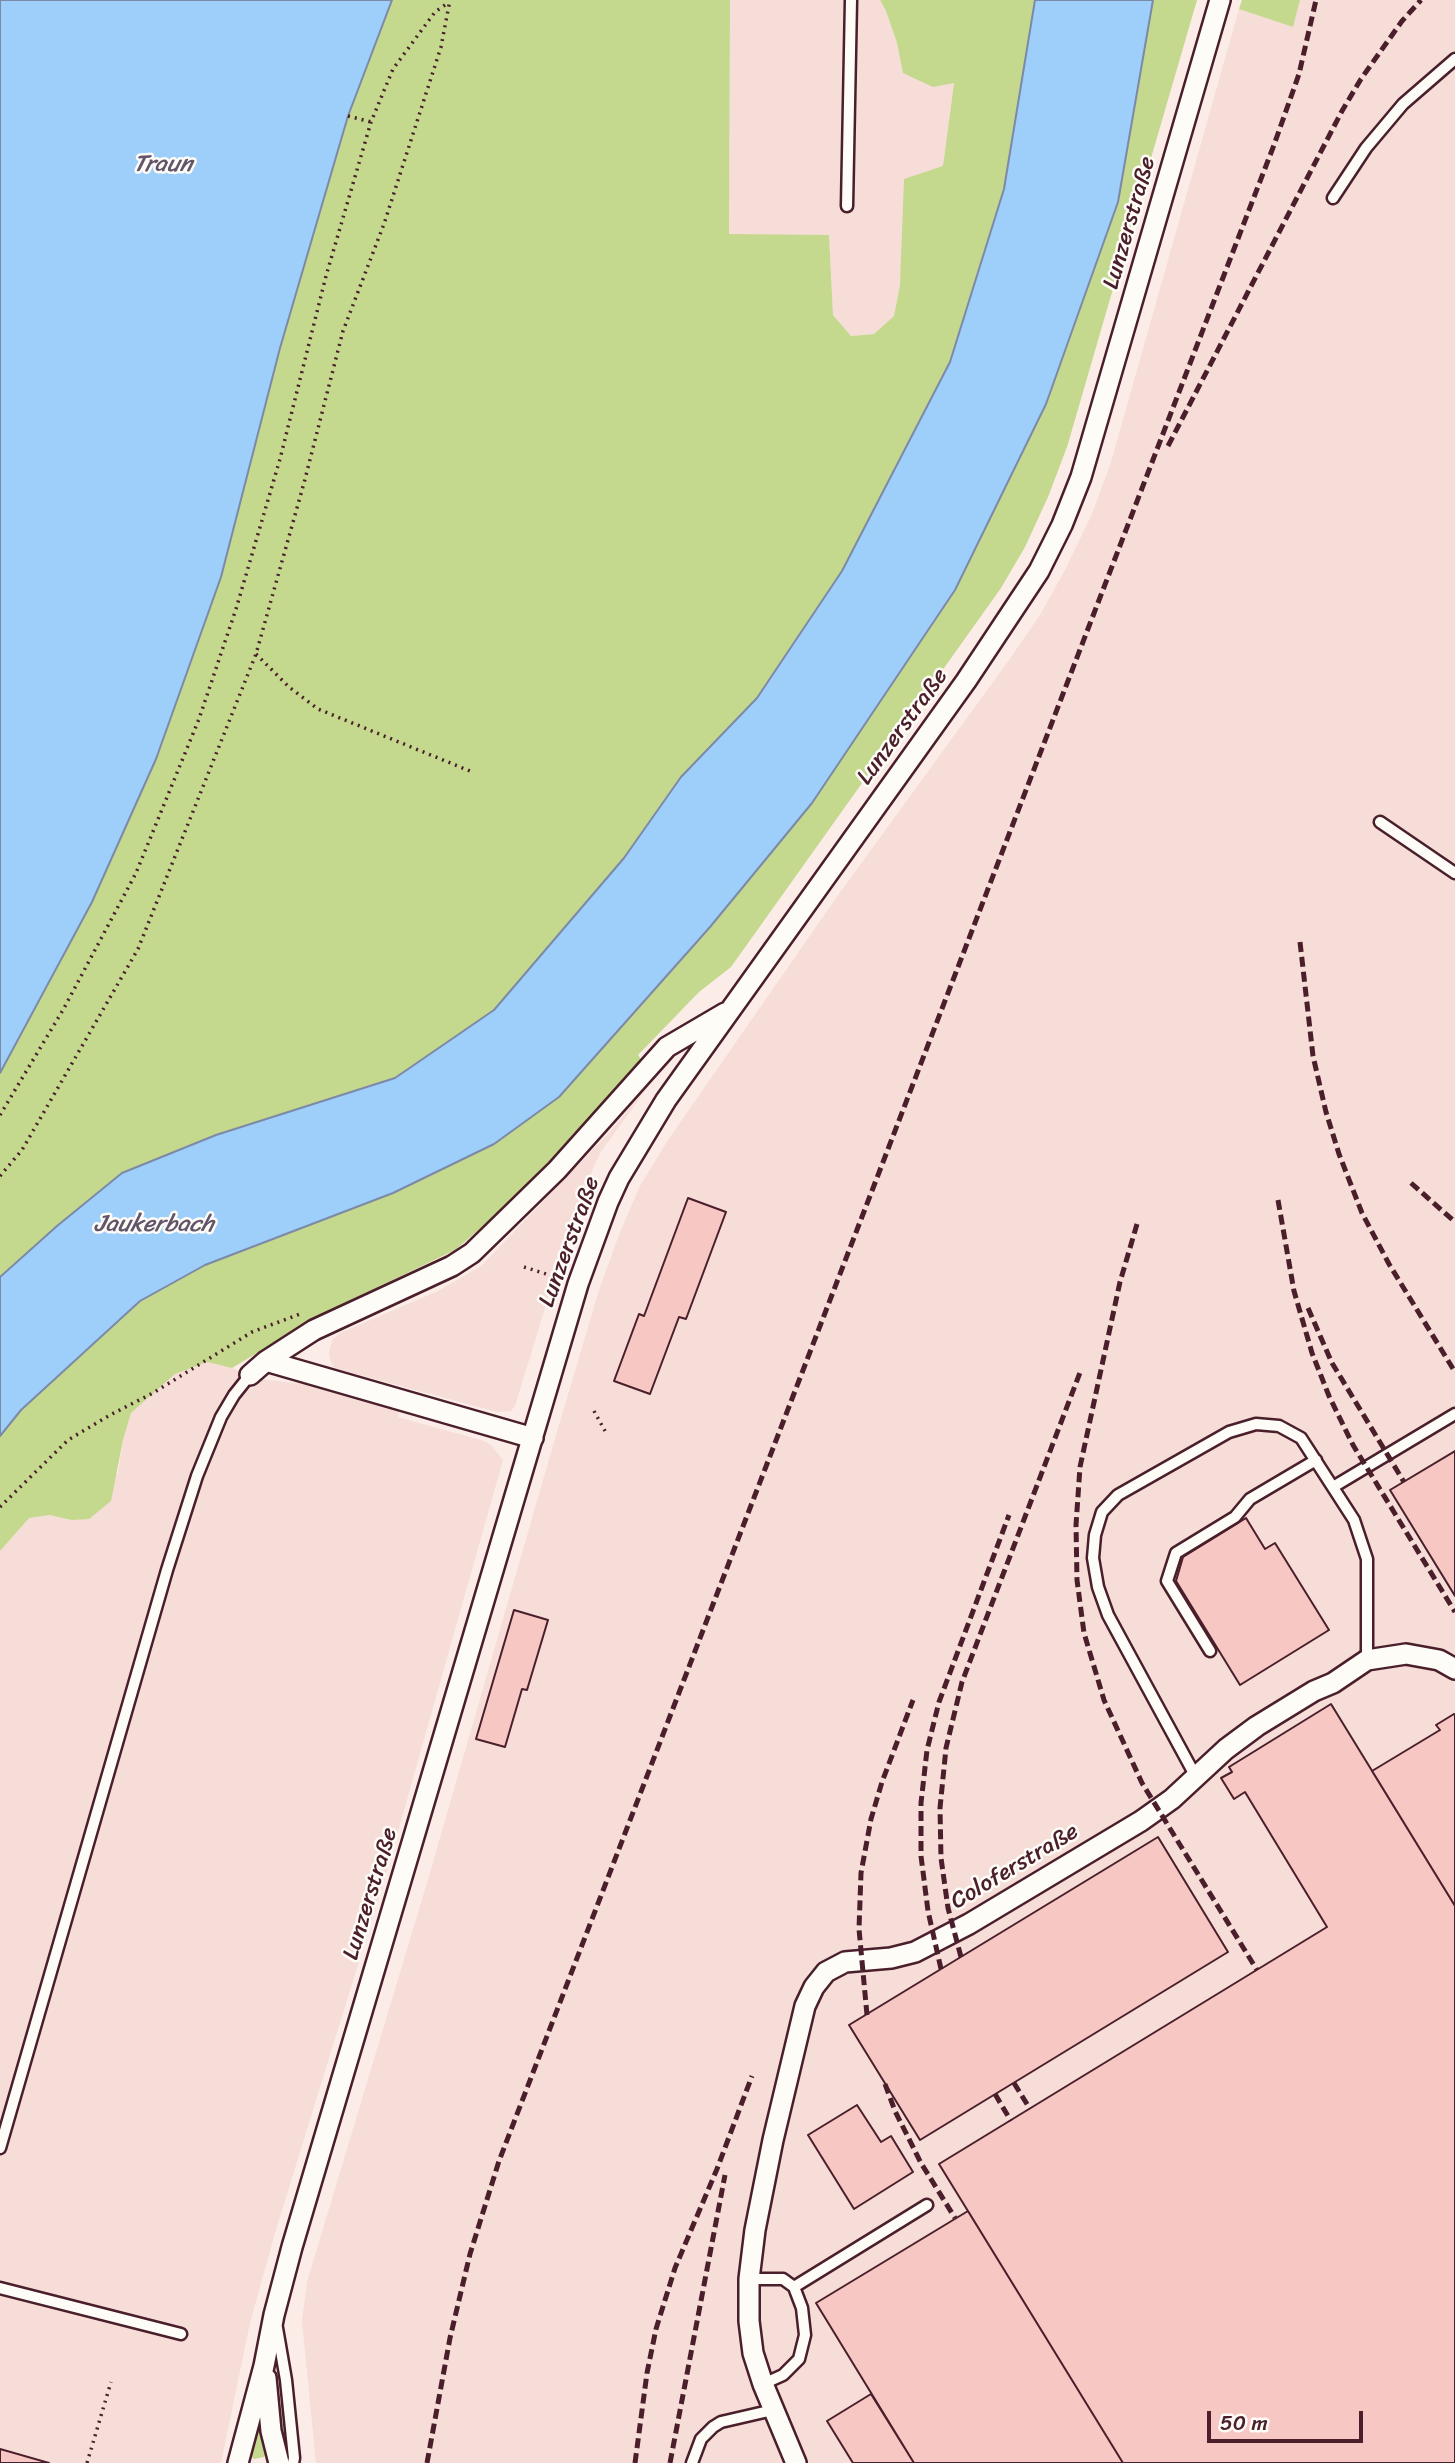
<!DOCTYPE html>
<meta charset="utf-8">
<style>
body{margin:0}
#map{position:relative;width:1455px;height:2463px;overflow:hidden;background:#fbece7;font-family:Sriracha,sans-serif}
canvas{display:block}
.scale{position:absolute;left:1207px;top:2411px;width:156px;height:32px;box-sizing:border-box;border:4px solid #4a1f2b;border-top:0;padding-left:9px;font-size:21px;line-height:24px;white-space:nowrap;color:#4a1f2b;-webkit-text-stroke:5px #fdfcf7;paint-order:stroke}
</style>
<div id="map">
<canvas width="1455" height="2463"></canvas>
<div class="scale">50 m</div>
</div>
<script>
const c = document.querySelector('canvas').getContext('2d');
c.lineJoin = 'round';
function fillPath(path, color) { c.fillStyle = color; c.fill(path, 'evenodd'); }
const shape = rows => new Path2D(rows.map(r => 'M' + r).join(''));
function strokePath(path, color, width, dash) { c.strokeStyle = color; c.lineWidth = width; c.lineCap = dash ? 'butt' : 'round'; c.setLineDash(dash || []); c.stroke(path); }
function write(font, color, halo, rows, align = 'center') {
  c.font = font + ' Sriracha,sans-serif'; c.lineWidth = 5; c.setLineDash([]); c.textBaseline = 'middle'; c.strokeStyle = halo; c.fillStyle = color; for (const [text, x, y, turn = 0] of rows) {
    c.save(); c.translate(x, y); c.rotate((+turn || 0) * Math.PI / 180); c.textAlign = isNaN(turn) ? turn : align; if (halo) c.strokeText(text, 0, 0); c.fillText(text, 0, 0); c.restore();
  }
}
fillPath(shape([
 [730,0,880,0,886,11,897,43,903,72,954,82,943,166,900,285,894,316,874,334,851,336,833,315,829,235,729,235],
 [1300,0,1455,0,1455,2463,316,2463,302,2321,307,2282,429,1876,554,1442,599,1290,620,1232,640,1186,668,1140,836,898,1009,660,1040,615,1065,570,1092,514,1111,462,1239,9,1293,27],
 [650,1084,600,1153,594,1166,565,1243,515,1406,511,1411,497,1412,334,1368,330,1360,329,1351,333,1339,340,1333,438,1291,481,1266,608,1134],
 [207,1362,232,1368,260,1379,313,1385,400,1408,398,1417,484,1441,491,1445,503,1460,386,1874,275,2233,250,2323,221,2463,0,2463,0,1551,28,1518,50,1515,70,1520,118,1473,123,1440,131,1413,175,1374]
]), '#f6ddd8');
fillPath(shape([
 [392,0,730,0,729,234,829,235,833,315,851,336,874,334,894,316,900,285,904,179,943,166,954,83,933,87,903,73,897,43,886,11,880,0,1035,0,1004,189,950,362,842,571,757,698,681,777,624,858,494,1010,395,1078,216,1135,122,1173,57,1226,0,1277,0,1073,92,902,156,759,221,577,280,348,348,116],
 [1153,0,1197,0,1067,447,1048,497,1025,547,1001,588,731,967,699,992,638,1055,643,1062,509,1204,455,1250,322,1314,232,1368,207,1362,175,1374,131,1413,123,1440,111,1501,89,1519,71,1520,50,1515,29,1518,0,1551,0,1436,21,1410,140,1301,205,1265,393,1193,494,1144,559,1097,710,927,812,803,955,590,1118,202],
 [1242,0,1300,0,1293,27,1239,9],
 [282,2393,285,2416,287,2447,285,2446,279,2420],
 [260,2430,267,2453,264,2457,254,2459,251,2456,255,2432]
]), '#c4d88e');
const water = shape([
 [0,0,392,0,348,116,280,348,221,577,156,759,92,902,0,1073,0,0],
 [1035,0,1153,0,1118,202,1046,404,955,590,812,803,710,927,559,1097,494,1144,393,1193,205,1265,140,1301,21,1410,0,1436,0,1277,57,1226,122,1173,216,1135,395,1078,494,1010,624,858,681,777,757,698,842,571,950,362,1004,189,1035,0]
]);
fillPath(water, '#9ecffa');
strokePath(water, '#7c89a7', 2);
const building = shape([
 [688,1198,726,1212,686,1319,679,1317,650,1394,614,1381,639,1314,644,1316,688,1198],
 [1455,1451,1455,1596,1390,1490,1455,1451],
 [1246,1518,1265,1549,1275,1543,1329,1630,1240,1685,1176,1581,1183,1557,1246,1518],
 [514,1610,548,1620,527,1690,522,1689,505,1747,476,1739,514,1610],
 [1331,1704,1455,1906,1455,2463,1123,2463,939,2164,1327,1927,1245,1792,1234,1799,1221,1778,1232,1772,1229,1767,1331,1704],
 [1454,1714,1455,1715,1455,1906,1372,1771,1440,1730,1436,1725,1454,1714],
 [1158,1837,1228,1952,920,2140,849,2025,1158,1837],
 [857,2105,881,2142,891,2136,913,2172,854,2209,808,2135,857,2105],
 [968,2211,1123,2463,914,2463,816,2303,968,2211],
 [871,2394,914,2463,853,2463,827,2421,871,2394],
 [0,2449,49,2463,0,2463,0,2449]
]);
fillPath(building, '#f7c7c3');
strokePath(building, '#4a1f2b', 2);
const lane = shape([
 [1333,198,1366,148,1403,104,1455,59],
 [847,206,851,0],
 [1380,822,1455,873],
 [1333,1487,1455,1414],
 [1210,1651,1167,1581,1176,1553,1235,1517,1250,1499,1316,1460],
 [1196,1777,1108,1615,1098,1587,1093,1558,1095,1535,1102,1512,1118,1495,1229,1432,1256,1424,1279,1426,1301,1438,1354,1520,1367,1559,1367,1660],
 [0,2148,167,1570,197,1476,221,1417,234,1395,250,1375],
 [749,2279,783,2279,794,2287,802,2308,805,2335,799,2359,783,2375,763,2384],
 [794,2287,927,2205],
 [0,2288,181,2334],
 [277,2328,286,2380,294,2458,293,2463],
 [692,2463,701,2439,713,2427,721,2422,773,2410]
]);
const street = shape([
 [266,1361,533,1438],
 [250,1375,266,1361,314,1330,452,1266,472,1253,557,1170,667,1047,725,1013],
 [266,2378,271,2431,279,2463],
 [238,2463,264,2366,274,2315,292,2247,578,1284,608,1202,619,1178,666,1100,966,681,1039,571,1062,525,1081,477,1220,0],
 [796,2463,763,2384,753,2353,749,2321,749,2279,755,2230,773,2140,805,2006,814,1987,826,1972,845,1962,891,1958,915,1952,969,1924,1141,1821,1172,1799,1226,1749,1257,1726,1314,1691,1333,1683,1367,1660,1406,1654,1439,1660,1455,1669]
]);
strokePath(lane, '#4a1f2b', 15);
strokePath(street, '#4a1f2b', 24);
strokePath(shape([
 [348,116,371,122],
 [256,654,289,687,318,709,470,771],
 [0,1115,63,1010,136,873,199,719,236,609,280,459,326,276,371,122,393,69,435,12,448,3],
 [0,1176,22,1150,138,949,256,654,304,483,343,331,384,224,441,47,450,0],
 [524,1267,559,1278],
 [594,1411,605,1431],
 [0,1507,68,1440,110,1415,153,1393,252,1332,300,1314],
 [87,2463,111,2382]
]), '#4a1f2b', 3.5, [2, 5]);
strokePath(lane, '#fdfcf7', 10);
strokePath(street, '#fdfcf7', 19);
strokePath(shape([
 [1168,446,1342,111,1361,79,1402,21,1421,0],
 [1300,942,1313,1056,1326,1112,1339,1154,1362,1213,1389,1264,1455,1372],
 [1411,1183,1455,1222],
 [1278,1200,1294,1291,1312,1353,1329,1396,1353,1445,1455,1612],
 [1137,1224,1120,1282,1080,1467,1076,1525,1077,1580,1084,1633,1104,1700,1142,1783,1257,1970],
 [1308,1308,1332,1363,1404,1482],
 [961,1957,948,1908,941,1858,940,1808,946,1748,962,1682,1081,1370],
 [941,1969,928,1911,921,1856,921,1803,927,1750,939,1702,1009,1515],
 [867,2015,859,1929,861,1873,871,1819,882,1782,913,1700],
 [1014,2083,1030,2109],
 [885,2084,895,2111,921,2163,955,2218],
 [995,2094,1011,2121],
 [427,2463,450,2338,470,2254,499,2161,1274,145,1299,74,1316,0],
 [635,2463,647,2373,656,2329,675,2268,717,2169,752,2076],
 [670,2463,725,2175]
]), '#4a1f2b', 5, [10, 5]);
write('23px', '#4a1f2b', '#fdfcf7', [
 ["Lunzerstraße",1130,223,-74],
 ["Lunzerstraße",903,727,-54],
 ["Lunzerstraße",570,1242,-70],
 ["Coloferstraße",1015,1867,-31],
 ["Lunzerstraße",371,1894,-73]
]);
write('italic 24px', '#635469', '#fdfcf7', [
 ["Traun",163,165],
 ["Jaukerbach",154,1225]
]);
</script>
